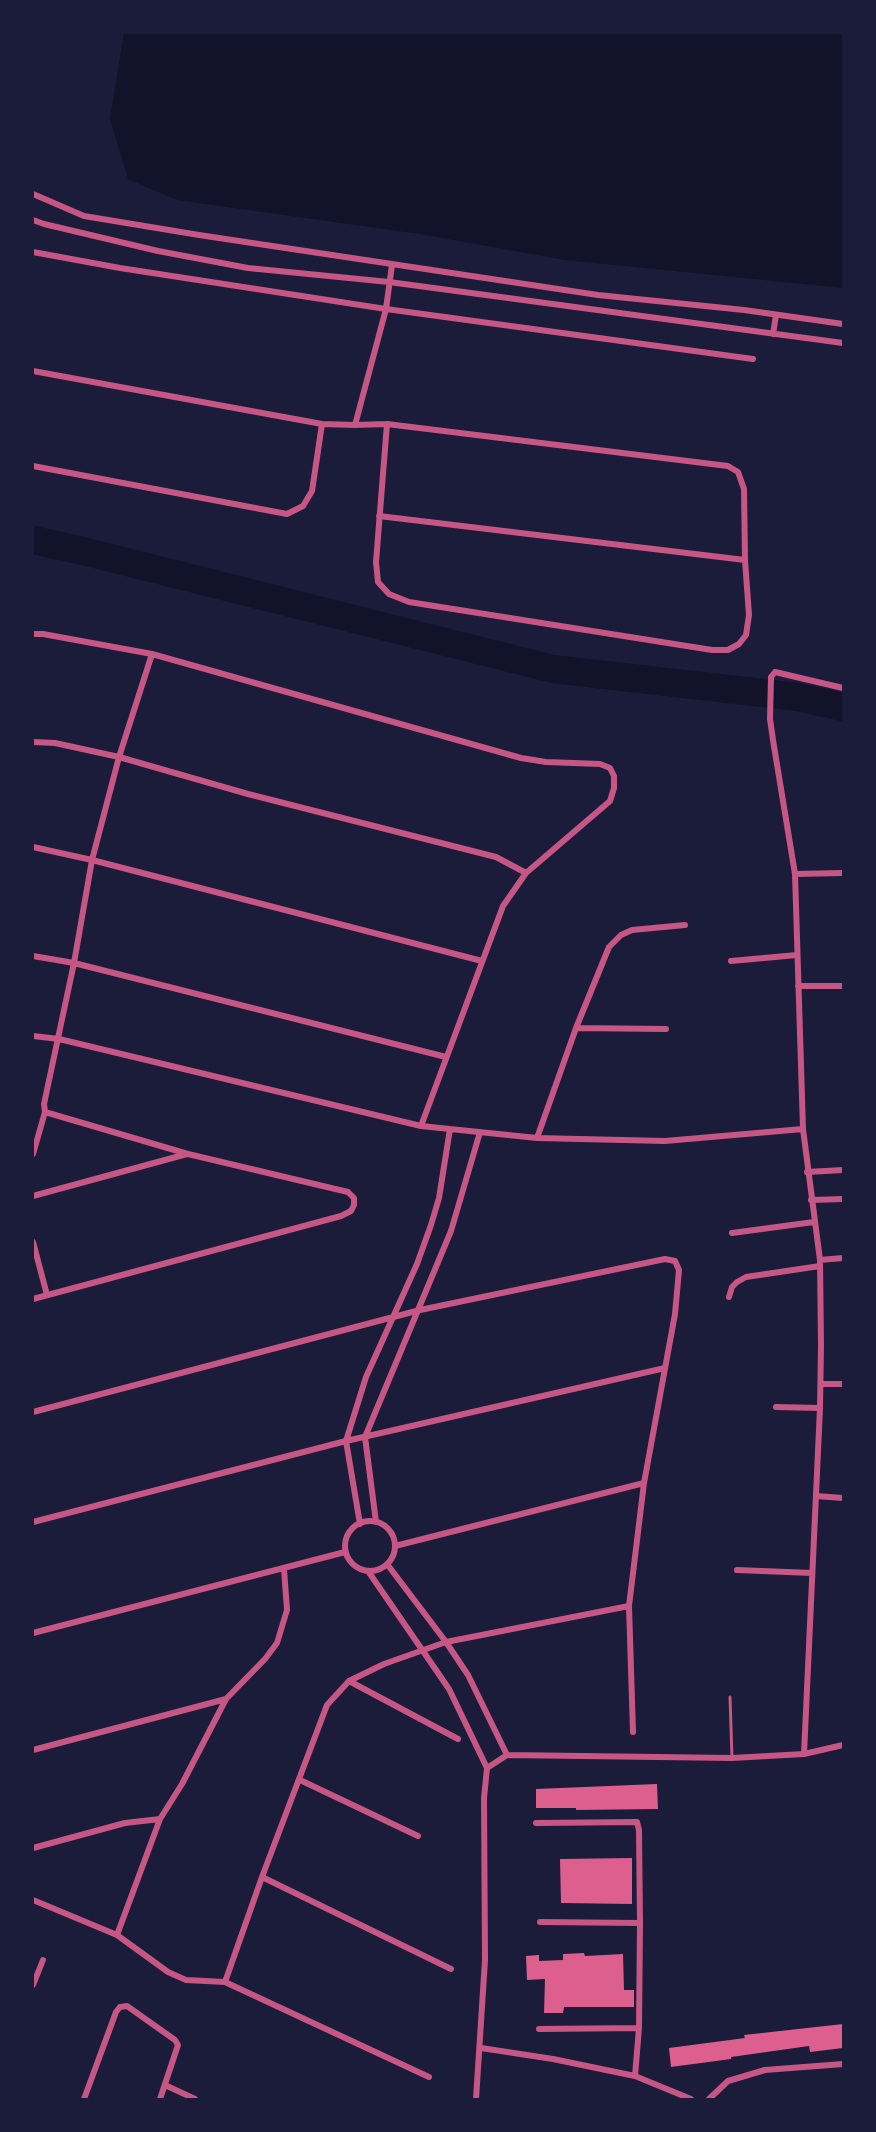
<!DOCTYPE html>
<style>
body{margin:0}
#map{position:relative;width:876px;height:2132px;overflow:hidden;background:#1b1b3a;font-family:"Noto Sans",sans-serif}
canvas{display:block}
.frame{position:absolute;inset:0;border:34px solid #1b1b3a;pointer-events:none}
</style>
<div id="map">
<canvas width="876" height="2132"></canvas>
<div class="frame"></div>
</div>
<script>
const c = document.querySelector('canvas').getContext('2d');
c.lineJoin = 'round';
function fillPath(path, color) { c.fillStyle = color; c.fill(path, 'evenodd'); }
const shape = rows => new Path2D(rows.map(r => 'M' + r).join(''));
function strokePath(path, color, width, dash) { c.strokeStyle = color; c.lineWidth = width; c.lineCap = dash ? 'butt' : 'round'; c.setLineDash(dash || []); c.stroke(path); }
fillPath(shape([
 [124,33,843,33,843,288,565,260,420,234,177,200,128,179,110,119]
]), '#12122b');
strokePath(shape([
 [33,540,87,552,553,669,798,697,843,707]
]), '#12122b', 28);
fillPath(shape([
 [657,1784,658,1809,576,1810,576,1808,536,1808,536,1789],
 [632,1858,632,1904,561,1903,560,1859],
 [584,1953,585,1956,623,1954,624,1990,634,1990,634,2007,564,2007,563,2013,544,2013,545,1979,527,1980,526,1956,539,1955,539,1961,563,1960,563,1954],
 [843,2024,843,2048,810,2052,809,2046,731,2057,731,2059,671,2067,669,2048,745,2038,744,2035]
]), '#dd5f8e');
strokePath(shape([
 [730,1697,732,1758]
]), '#c65784', 3);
strokePath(shape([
 [33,194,84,216,199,235,598,295,744,310,843,324],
 [33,220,44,224,158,251,248,268,389,282,843,343],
 [33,252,120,268,386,309,753,359],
 [773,334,776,315],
 [33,371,322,424,355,425],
 [387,424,376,562,378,582,389,594,409,602,712,650,728,650,739,644,746,635,749,615,745,560,744,489,738,472,728,466,387,424,355,425,386,309,392,265],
 [33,466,287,514,303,506,312,491,322,424],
 [379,516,745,560],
 [33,634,43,634,152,654],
 [33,742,55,743,119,757,248,794,496,857,526,873],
 [33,847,92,860,482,961],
 [795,874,843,873],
 [33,956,74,963,446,1057],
 [731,961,797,955],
 [798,986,843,986],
 [576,1028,666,1029],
 [33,1036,59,1039,421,1126,537,1138,665,1141,803,1129],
 [537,1138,576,1028,609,947,621,935,632,930,685,925],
 [33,1154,45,1112],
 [807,1172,843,1170],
 [33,1196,187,1154],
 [811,1200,843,1199],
 [732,1233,814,1222],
 [33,1242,47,1295],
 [820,1260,843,1258],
 [729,1297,732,1287,737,1282,746,1277,820,1266],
 [33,1299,341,1216,351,1211,354,1205,354,1198,348,1192,188,1154,45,1112,44,1104,74,963,92,860,119,757,152,654,521,758,546,762,600,764,610,768,614,776,614,788,610,801,526,873,503,906,421,1126],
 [821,1384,843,1384],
 [776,1407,820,1408],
 [33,1412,420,1310,665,1259,675,1261,679,1270,675,1314,644,1483,629,1606,633,1732],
 [816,1496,843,1498],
 '345 1546a25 25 0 1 1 50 0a25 25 0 1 1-50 0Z',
 [33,1522,346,1441,665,1368],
 [376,1522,365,1437,451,1231,480,1132],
 [360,1524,346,1441,366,1377,417,1264,431,1225,439,1198,450,1129],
 [395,1546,644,1483],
 [387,1564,446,1642,468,1675,507,1755],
 [737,1570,812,1573],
 [368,1571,449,1689,487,1768],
 [33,1633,345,1552],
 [349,1681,458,1739],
 [33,1750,226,1699],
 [804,1754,820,1408,821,1346,820,1260,803,1129,795,874,773,740,770,719,771,677,775,672,843,688],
 [300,1780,418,1836],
 [536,1823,637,1822,639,1830,640,1923,639,2028,635,2076],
 [33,1848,125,1823,160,1819],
 [262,1877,451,1969],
 [33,1900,117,1935,168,1972,186,1980,225,1982,429,2077],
 [540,1922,640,1923],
 [117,1935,160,1819,182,1784,226,1699,265,1659,277,1643,287,1610,284,1569],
 [225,1982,262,1877,327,1705,349,1681,384,1664,446,1642,629,1606],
 [33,1985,43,1960],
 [539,2029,639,2028],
 [481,2048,553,2059,635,2076,691,2099],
 [165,2085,195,2099],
 [84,2099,116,2012,120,2007,127,2006,175,2040,178,2045,160,2099],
 [476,2099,485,1960,484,1798,487,1768,507,1755,732,1758,804,1754,843,1745],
 [709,2099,728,2081,765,2070,843,2064]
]), '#c65784', 6);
</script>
